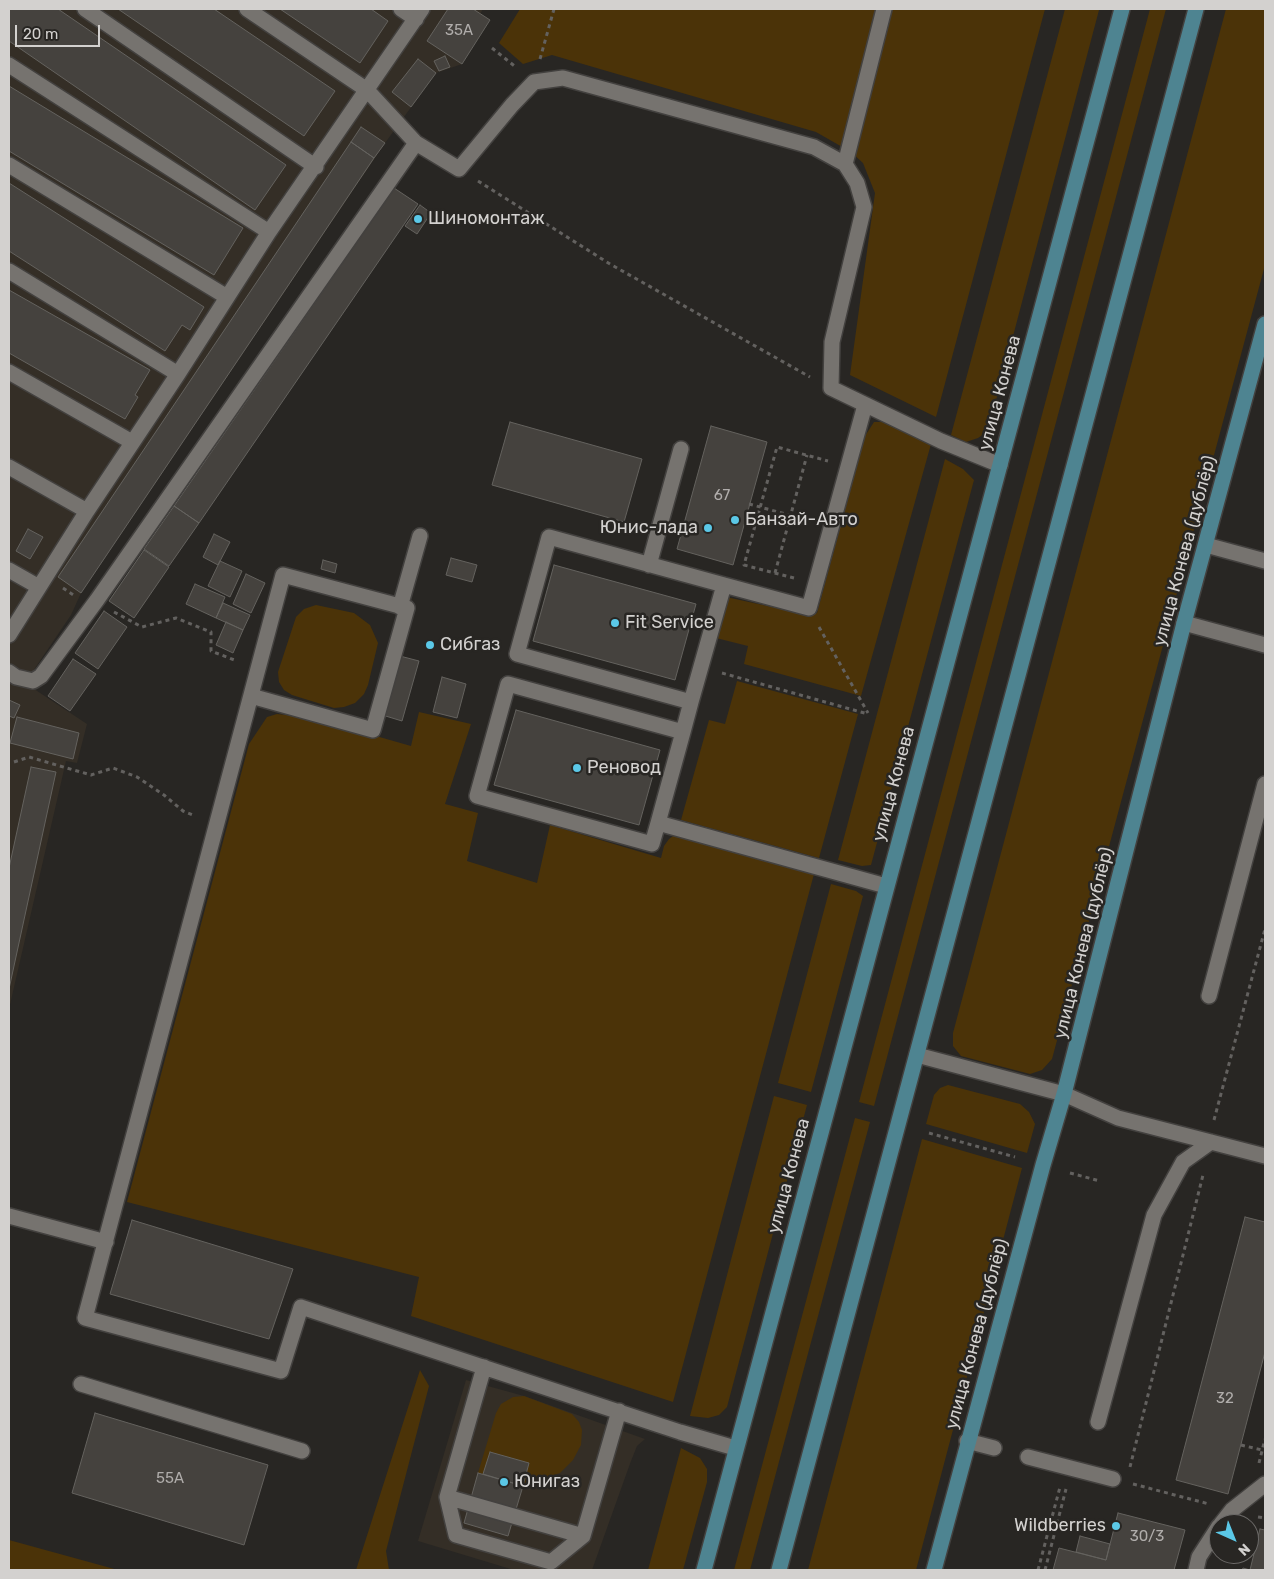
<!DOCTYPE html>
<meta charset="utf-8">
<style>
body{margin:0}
#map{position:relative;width:1274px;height:1579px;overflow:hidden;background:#282623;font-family:Rubik,sans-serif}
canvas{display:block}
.frame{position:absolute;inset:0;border:10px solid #d3d1cf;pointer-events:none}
.north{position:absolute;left:1209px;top:1514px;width:50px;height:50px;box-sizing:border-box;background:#282623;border:1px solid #6c6a68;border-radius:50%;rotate:136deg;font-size:14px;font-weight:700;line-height:20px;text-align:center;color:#d3d1cf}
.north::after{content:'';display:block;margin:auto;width:18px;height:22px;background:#5bc8e7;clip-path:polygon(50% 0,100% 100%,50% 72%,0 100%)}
.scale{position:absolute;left:15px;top:25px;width:85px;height:22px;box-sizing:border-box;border:2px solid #d3d1cf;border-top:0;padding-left:6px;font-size:15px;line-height:18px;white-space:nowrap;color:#d3d1cf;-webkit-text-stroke:4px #282623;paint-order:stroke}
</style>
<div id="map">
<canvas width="1274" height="1579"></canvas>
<div class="frame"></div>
<div class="north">N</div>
<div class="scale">20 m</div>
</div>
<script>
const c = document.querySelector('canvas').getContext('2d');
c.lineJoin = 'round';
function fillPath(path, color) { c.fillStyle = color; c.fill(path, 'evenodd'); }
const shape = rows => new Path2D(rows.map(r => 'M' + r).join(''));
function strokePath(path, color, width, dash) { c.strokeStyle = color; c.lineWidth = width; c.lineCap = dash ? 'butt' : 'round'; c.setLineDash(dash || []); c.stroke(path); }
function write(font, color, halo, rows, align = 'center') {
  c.font = font + ' Rubik,sans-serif'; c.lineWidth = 5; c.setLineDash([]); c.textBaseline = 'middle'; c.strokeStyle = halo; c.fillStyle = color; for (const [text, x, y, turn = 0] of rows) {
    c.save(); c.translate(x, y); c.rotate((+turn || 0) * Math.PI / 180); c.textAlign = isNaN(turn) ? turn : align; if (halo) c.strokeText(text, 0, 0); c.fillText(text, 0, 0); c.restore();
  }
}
fillPath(shape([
 [9,9,483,9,480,14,490,20,462,64,436,73,385,143,81,593,71,615,25,683,87,724,77,763,66,761,9,1009],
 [466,1380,524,1396,645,1439,637,1446,631,1461,592,1570,514,1570,418,1541]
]), '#342e26');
fillPath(shape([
 [520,9,1045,9,936,417,850,375,875,193,863,163,851,152,816,132,552,55,523,64,499,43],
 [1065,9,1099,10,988,431,978,438,966,442,951,435],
 [1150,9,1166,9,874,1106,859,1102],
 [1226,9,1265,9,1265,265,1052,1059,1042,1070,1030,1074,961,1056,953,1046,953,1033],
 [874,422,891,422,931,444,861,696,744,664,748,646,716,638,726,597,809,615,817,613,865,436],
 [945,459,963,469,974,480,871,865,862,866,838,860],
 [316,605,354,613,370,625,378,643,368,685,364,694,355,703,344,707,334,708,292,695,284,690,279,682,278,672,296,617,304,609],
 [737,681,858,714,819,858,681,820,709,720,725,724],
 [419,712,471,724,445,804,478,813,467,861,537,883,550,825,661,858,664,846,669,839,673,836,682,835,814,874,673,1402,411,1316,419,1277,127,1202,249,744,267,717,277,714,313,718,411,746],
 [831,884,856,891,863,896,811,1092,778,1083],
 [948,1085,1020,1104,1029,1112,1035,1124,1027,1153,926,1124,934,1095,940,1088],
 [774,1096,807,1105,727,1407,719,1415,708,1418,690,1416],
 [855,1118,870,1122,750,1570,734,1570],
 [922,1139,1022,1168,916,1570,808,1570],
 [420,1370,429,1386,386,1551,389,1570,356,1570],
 [524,1396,572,1414,579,1422,582,1430,581,1445,573,1460,560,1473,523,1486,529,1463,490,1452,483,1474,478,1473,496,1413,501,1404,513,1397],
 [681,1448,700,1458,707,1469,707,1482,683,1570,648,1570],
 [9,1540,118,1570,9,1570]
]), '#4b3308');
const building = shape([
 [9,9,58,9,286,165,255,210,9,41,9,9],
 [118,9,214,9,335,91,304,136,118,9],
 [280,9,371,9,388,21,360,63,280,9],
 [448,9,473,9,490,20,462,64,427,41,448,9],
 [445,56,450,67,439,71,434,61,445,56],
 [418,59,436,73,411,107,392,92,418,59],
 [9,86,243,228,214,275,9,151,9,86],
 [361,127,385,143,374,158,351,142,361,127],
 [351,142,374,158,81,593,58,577,351,142],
 [9,183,204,307,190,330,182,325,165,351,9,251,9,183],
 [394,188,418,204,199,523,174,506,394,188],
 [420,205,431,213,417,234,405,226,420,205],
 [9,290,150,370,135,395,138,397,125,419,9,353,9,290],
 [510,422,642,459,624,522,492,485,510,422],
 [711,426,767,442,733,565,677,549,711,426],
 [174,506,199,523,169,566,144,549,174,506],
 [28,529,43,537,30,559,16,551,28,529],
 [214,534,230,542,218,565,203,557,214,534],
 [144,550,169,567,134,618,109,601,144,550],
 [451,558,477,565,472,582,446,575,451,558],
 [323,560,337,564,335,573,321,569,323,560],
 [220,561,242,571,230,597,208,586,220,561],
 [554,565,696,604,675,680,533,641,554,565],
 [246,574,265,583,251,613,233,604,246,574],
 [195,584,225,597,216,618,186,604,195,584],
 [223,603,250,615,243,630,216,618,223,603],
 [104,611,127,627,98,669,75,653,104,611],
 [226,622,243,630,233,653,216,645,226,622],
 [396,655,419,661,402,721,379,714,396,655],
 [73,659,96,674,70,711,48,696,73,659],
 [442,677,466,684,457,718,433,712,442,677],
 [9,700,20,705,14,718,9,716,9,700],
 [516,710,660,750,639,825,494,785,516,710],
 [17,717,79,733,73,759,10,743,17,717],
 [31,767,56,772,9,989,9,868,31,767],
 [1245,1217,1265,1222,1265,1352,1228,1494,1176,1480,1245,1217],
 [132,1220,293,1269,269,1339,110,1294,132,1220],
 [95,1413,268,1465,244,1545,72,1493,95,1413],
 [490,1452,529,1463,523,1486,483,1474,490,1452],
 [478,1473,523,1486,508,1536,464,1523,478,1473],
 [1118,1513,1185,1530,1174,1570,1053,1570,1059,1548,1106,1560,1118,1513],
 [1260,1529,1265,1530,1265,1570,1242,1570,1243,1568,1250,1570,1260,1529],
 [1080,1536,1110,1544,1106,1560,1076,1552,1080,1536]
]);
fillPath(building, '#45423e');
strokePath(building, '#64625e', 1);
const minor = shape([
 [85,9,316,167],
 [247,9,367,90,416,143,459,169,512,105,534,82,563,78,814,147,845,164,857,183,864,207,832,342,831,388,941,441,1000,465],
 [401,9,416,19],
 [9,65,269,232],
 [845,164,884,9],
 [9,165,227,297],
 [9,271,178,374],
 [9,372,132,442],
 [9,467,87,511],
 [1206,545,1265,561],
 [649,565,681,449],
 [9,570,39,587],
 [724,585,691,702,517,654,549,537,724,585,809,608,865,405],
 [400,607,420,536],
 [1184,623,1265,645],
 [9,635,87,511,178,374,269,232,422,9],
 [9,672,16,677,33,681,41,676,97,600,416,143],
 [251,696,373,730,407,608,283,575,85,1318,281,1371,301,1307,680,1432,735,1448],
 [683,732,508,684,477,796,652,844,658,823,683,732,691,702],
 [658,823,886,886],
 [1209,996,1265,784],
 [917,1055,1064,1094,1118,1118,1265,1156],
 [9,1216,106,1242],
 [484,1367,447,1497,583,1536,619,1411],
 [81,1384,302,1451],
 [1098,1422,1154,1215,1183,1162,1211,1142],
 [967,1441,994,1448],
 [1028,1457,1113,1479],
 [447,1497,456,1535,551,1562,583,1536],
 [1221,1524,1232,1510,1265,1484],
 [1196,1570,1199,1557,1219,1526]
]);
const major = shape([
 [704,1570,1122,9],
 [779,1570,1196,9],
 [934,1570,1043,1165,1064,1094,1184,623,1265,324]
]);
strokePath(minor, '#43413f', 18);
strokePath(major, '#43413f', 18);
strokePath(shape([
 [492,48,517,68],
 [540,59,554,9],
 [478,181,610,264,810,377],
 [749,504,811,521],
 [775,573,807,455],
 [794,578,744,565,777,447,828,461],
 [63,588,75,596],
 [114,612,142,627,176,618,211,632,211,651,237,661],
 [819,627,868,713],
 [722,673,868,714],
 [14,762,29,757,91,775,113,768,137,777,164,795,183,811,195,816],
 [1214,1120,1265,929],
 [929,1133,1015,1157],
 [1070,1173,1100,1181],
 [1241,1445,1262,1450],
 [1259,1463,1265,1439],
 [1130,1467,1203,1175],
 [1133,1484,1209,1504],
 [1258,1517,1265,1518],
 [1038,1570,1060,1487],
 [1045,1570,1066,1489]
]), '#63615f', 3, [4, 4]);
strokePath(minor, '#76736f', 15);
strokePath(major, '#4e8491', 15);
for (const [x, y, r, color] of [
 [418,219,5,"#5bc8e7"],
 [735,520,5,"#5bc8e7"],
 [708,528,5,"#5bc8e7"],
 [615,623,5,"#5bc8e7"],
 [430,645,5,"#5bc8e7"],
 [577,768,5,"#5bc8e7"],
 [504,1482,5,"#5bc8e7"],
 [1116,1526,5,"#5bc8e7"]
]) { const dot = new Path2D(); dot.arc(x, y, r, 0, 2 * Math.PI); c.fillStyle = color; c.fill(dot); strokePath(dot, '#282623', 2); }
write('15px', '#b0adab', null, [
 ["35А",459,31],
 ["67",722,496],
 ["32",1225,1399],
 ["55А",170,1479],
 ["30/3",1147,1537]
]);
write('18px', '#d3d1cf', '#282623', [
 ["Шиномонтаж",428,219],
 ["Банзай-Авто",745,520],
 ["Юнис-лада",698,528,"right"],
 ["Fit Service",625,623],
 ["Сибгаз",440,645],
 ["Реновод",587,768],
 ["Юнигаз",514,1482],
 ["Wildberries",1106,1526,"right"]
], 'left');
write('18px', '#d3d1cf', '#282623', [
 ["улица Конева",1000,393,-75],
 ["улица Конева (дублёр)",1185,551,-75],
 ["улица Конева",894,784,-75],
 ["улица Конева (дублёр)",1084,943,-76],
 ["улица Конева",789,1176,-75],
 ["улица Конева (дублёр)",977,1334,-75]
]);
</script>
